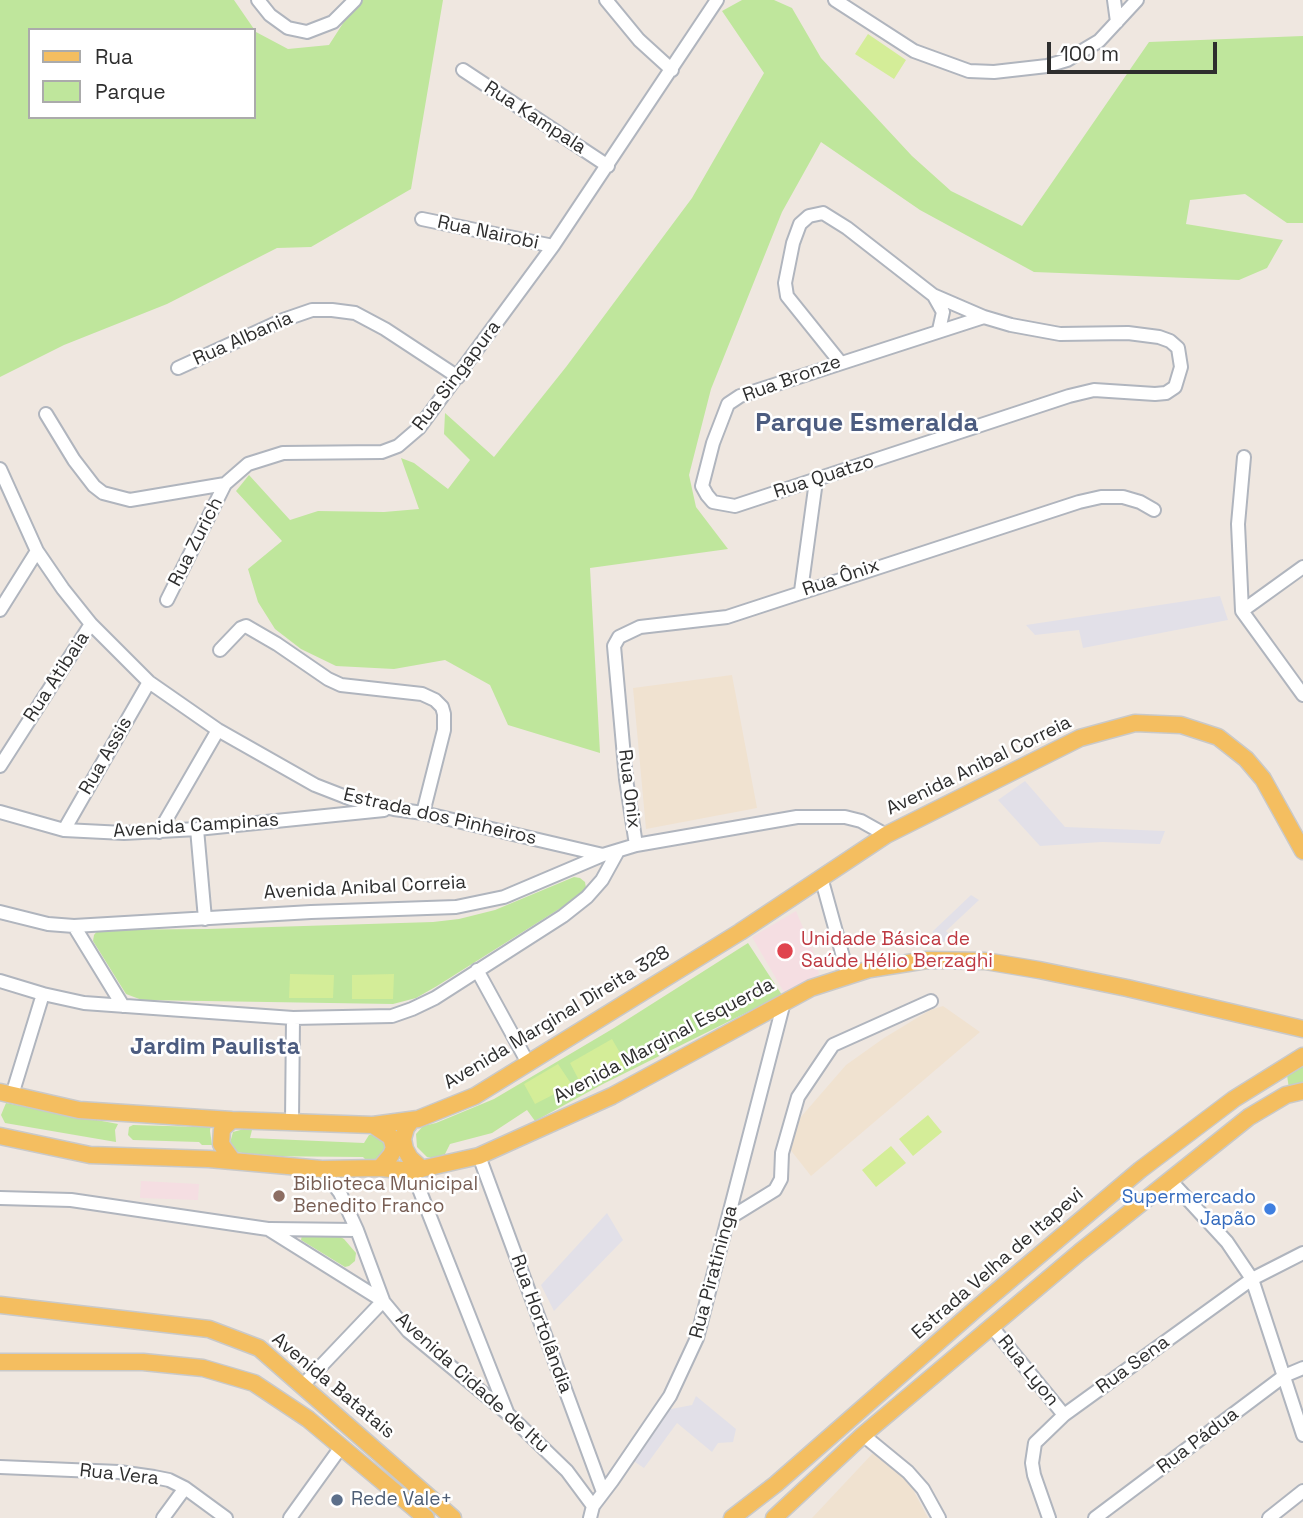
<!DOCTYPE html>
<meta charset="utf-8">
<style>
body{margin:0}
#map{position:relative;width:1303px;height:1518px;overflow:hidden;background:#efe7e0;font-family:"Space Grotesk",sans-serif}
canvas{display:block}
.legend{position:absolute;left:28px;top:28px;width:228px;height:91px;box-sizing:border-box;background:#fff;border:2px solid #ababab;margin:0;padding:9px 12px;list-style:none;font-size:21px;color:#2e2e2e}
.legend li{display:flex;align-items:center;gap:14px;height:35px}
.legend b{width:35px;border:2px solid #ababab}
.scale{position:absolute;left:1047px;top:42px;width:170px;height:32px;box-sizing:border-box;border:4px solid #2e2e2e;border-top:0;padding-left:9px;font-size:21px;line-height:24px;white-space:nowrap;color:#2e2e2e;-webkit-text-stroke:5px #fff;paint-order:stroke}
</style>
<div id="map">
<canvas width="1303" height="1518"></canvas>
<ul class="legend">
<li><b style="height:9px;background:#f4be60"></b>Rua</li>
<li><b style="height:19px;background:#bfe69c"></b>Parque</li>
</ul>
<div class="scale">100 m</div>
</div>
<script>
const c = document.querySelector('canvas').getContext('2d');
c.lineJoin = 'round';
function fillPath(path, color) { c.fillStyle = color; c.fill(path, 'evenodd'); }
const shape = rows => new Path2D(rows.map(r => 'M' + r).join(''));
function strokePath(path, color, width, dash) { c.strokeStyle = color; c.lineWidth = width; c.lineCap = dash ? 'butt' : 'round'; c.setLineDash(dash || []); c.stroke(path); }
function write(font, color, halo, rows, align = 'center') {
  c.font = font + ' "Space Grotesk",sans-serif'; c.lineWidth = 5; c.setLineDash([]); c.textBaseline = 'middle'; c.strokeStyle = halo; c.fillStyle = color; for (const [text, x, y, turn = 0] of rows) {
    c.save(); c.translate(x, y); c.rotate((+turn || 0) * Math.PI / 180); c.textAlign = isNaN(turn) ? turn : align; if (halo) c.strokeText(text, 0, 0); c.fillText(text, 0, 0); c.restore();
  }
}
fillPath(shape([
 [1220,596,1228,620,1083,648,1079,630,1035,635,1026,625],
 [1025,781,1065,827,1165,831,1160,844,1102,842,1040,846,998,800],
 [971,895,979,900,946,931,953,938,943,942,932,932],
 [607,1213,623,1240,554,1311,541,1285],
 [696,1396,736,1429,733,1442,718,1443,712,1452,677,1423,644,1468,632,1460,666,1410,692,1405]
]), '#e2e0e8');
fillPath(shape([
 [732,675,757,808,646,829,633,688],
 [943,1006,980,1032,811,1176,789,1148,800,1118,846,1065,884,1038,930,1010],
 [873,1453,909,1482,928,1518,812,1518]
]), '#f0e2d0');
fillPath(shape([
 [796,911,816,958,819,974,785,994,752,937],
 [141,1181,199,1184,198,1200,140,1198]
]), '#f5dee2');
fillPath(shape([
 [0,0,234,0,256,32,288,49,329,45,358,0,443,0,411,189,311,247,277,248,167,304,64,345,0,377],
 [30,30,254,30,254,117,30,117],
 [742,0,774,0,792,8,821,58,912,156,951,191,1022,226,1149,42,1303,36,1303,223,1287,223,1245,194,1190,200,1186,224,1283,240,1267,268,1239,280,1034,272,920,210,821,142,782,212,711,389,689,475,696,507,728,549,590,568,600,753,508,725,490,685,445,660,394,669,336,666,301,649,275,629,258,602,248,569,282,541,236,491,249,475,290,520,318,511,384,512,419,509,401,458,414,463,448,489,470,460,444,434,445,413,494,457,566,367,692,198,764,73,722,11],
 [574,877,580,878,585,882,586,888,583,894,437,986,416,998,393,1004,142,1000,126,994,93,941,94,935,98,930,207,929,433,922,459,919,495,910],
 [748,943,782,995,603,1084,535,1121,527,1110,492,1133,450,1144,445,1154,434,1158,427,1157,417,1147,416,1134,423,1126,436,1123,494,1099,614,1028],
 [1303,1065,1303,1086,1289,1089,1287,1075],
 [6,1103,118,1124,115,1130,116,1142,5,1123,1,1115],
 [204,1123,211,1123,210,1131,212,1145,202,1145,199,1142,133,1140,128,1135,129,1127,133,1125,201,1127],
 [244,1129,252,1130,250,1138,364,1143,369,1135,374,1135,385,1142,386,1151,378,1161,368,1162,363,1157,253,1156,235,1151,230,1143,233,1132],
 [335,1234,344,1239,356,1253,355,1261,349,1266,345,1267,301,1240,302,1235]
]), '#bfe69c');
fillPath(shape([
 [868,34,906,60,894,79,855,54],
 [290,974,334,975,333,998,289,998],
 [394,974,393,999,352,999,352,975],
 [612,1039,627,1065,583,1088,570,1063],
 [558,1064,572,1085,535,1104,524,1084],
 [928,1115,942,1132,913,1156,899,1139],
 [891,1146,906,1163,876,1187,862,1170]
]), '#d4ed98');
const minor = shape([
 [258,0,270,15,288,28,307,32,333,22,355,0],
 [606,0,639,40,672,70],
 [835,0,914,51,969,71,994,72,1047,66,1067,60,1099,41,1137,0],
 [1114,0,1117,22],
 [463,70,608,166],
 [422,219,553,246],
 [934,296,943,312,939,330],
 [840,362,787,296,785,283,793,243,800,224,809,216,823,213,847,228,933,295,984,317,1011,325,1060,334,1128,333,1159,337,1170,341,1178,348,1181,367,1175,387,1166,393,1155,394,1094,390,1069,396,735,506,713,502,707,495,702,486,713,443,728,404,740,396,984,317],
 [178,368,283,320,312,310,332,310,355,313,385,329,458,377],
 [46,414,74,460,94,486,103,493,130,500,225,484,248,464,283,453,382,452,398,446,419,428,553,246,717,0],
 [1244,457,1238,524,1242,611,1303,695],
 [0,469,37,551,63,589,91,624,149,682,218,730,315,785,351,799,394,809,423,813,603,855],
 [801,591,816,481],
 [167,600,225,484],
 [0,610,37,551],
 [1242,611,1303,567],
 [220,650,241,628,246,626,277,644,328,679,341,685,422,694,435,700,442,707,444,714,444,730,423,813],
 [0,766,91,624],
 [0,812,64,830,124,833,197,829,384,810],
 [197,829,205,919],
 [64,830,149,682],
 [159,832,218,730],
 [636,845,626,779,614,646,619,637,640,627,727,617,1079,502,1101,497,1123,497,1140,502,1154,510],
 [821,877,848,975],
 [0,912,48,924,74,926,311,912,456,907,504,897,603,855,636,845,797,817,845,817,861,821,886,835],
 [74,926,123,1006],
 [477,970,528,1063],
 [0,981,43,994,84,1003,293,1018,392,1016,412,1009,435,998,563,916,587,897,602,880,618,851],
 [12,1095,43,994],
 [292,1121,293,1018],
 [479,1156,603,1492],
 [322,1169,340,1193,357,1230,383,1300],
 [412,1171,507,1412],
 [1170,1180,1227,1242,1252,1279,1303,1435],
 [0,1198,71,1200,268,1229,383,1301,408,1331,507,1413,567,1471,593,1506],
 [728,1219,775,1190,781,1179,782,1153,798,1097,833,1045,931,1001],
 [270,1229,357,1230],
 [992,1327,1064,1415],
 [303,1385,383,1301],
 [863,1435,908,1472,923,1489,939,1518],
 [0,1467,119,1472,154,1477,169,1480,185,1488,226,1518],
 [163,1518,185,1488],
 [290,1518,341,1447],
 [590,1518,593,1506,612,1481,670,1396,697,1338,784,1002],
 [1049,1518,1034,1475,1032,1463,1035,1443,1064,1415,1252,1279,1303,1253],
 [1095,1518,1284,1376,1303,1368],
 [1269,1518,1303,1491]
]);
const major = shape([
 [0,1092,79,1110,232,1120,373,1125,418,1119,475,1096,740,932,886,835,1080,738,1135,723,1181,725,1218,737,1246,759,1263,779,1303,851],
 [232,1120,222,1129,221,1144,233,1161],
 [412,1120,406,1128,403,1139,405,1149,410,1158,422,1169],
 [373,1125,391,1137,394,1148,391,1155,380,1168],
 [0,1136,90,1155,209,1159,322,1169,380,1168,412,1171,479,1156,612,1096,811,988,870,969,927,960,985,961,1039,970,1127,988,1303,1029],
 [0,1305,209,1329,259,1348,453,1518],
 [0,1362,143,1362,203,1368,254,1383,308,1419,426,1518],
 [732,1518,776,1484,977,1308,1140,1170,1234,1099,1303,1056],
 [774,1518,863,1435,1080,1252,1249,1117,1286,1095,1303,1091]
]);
strokePath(minor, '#b0b5be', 16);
strokePath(major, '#c9c9c9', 19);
strokePath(minor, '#fff', 12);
strokePath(major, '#f4be60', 16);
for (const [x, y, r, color] of [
 [785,951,9,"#e0444e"],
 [279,1196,7,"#8d6e63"],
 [1270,1209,7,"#3f7fe0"],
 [337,1500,7,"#5c6f8a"]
]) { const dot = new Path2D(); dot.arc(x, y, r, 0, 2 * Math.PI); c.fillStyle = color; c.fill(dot); strokePath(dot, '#fff', 2.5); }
write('19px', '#2e2e2e', '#fff', [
 ["Rua Kampala",535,118,33],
 ["Rua Nairobi",488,233,12],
 ["Rua Albania",243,339,-24],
 ["Rua Singapura",457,376,-53],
 ["Rua Bronze",792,379,-20],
 ["Rua Quatzo",824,477,-18],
 ["Rua Zurich",196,542,-63],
 ["Rua Ônix",841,578,-19],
 ["Rua Atibaia",57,677,-57],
 ["Rua Assis",106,756,-60],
 ["Avenida Anibal Correia",979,766,-26],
 ["Rua Onix",629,789,83],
 ["Estrada dos Pinheiros",440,817,13],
 ["Avenida Campinas",196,826,-4],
 ["Avenida Anibal Correia",365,888,-3],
 ["Avenida Marginal Direita 328",557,1018,-31],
 ["Avenida Marginal Esquerda",664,1041,-28],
 ["Estrada Velha de Itapevi",998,1264,-41],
 ["Rua Piratininga",714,1272,-75],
 ["Rua Hortolândia",541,1324,70],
 ["Rua Sena",1133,1365,-36],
 ["Rua Lyon",1028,1371,51],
 ["Avenida Cidade de Itu",472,1383,42],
 ["Avenida Batatais",333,1386,40],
 ["Rua Pádua",1198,1441,-37],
 ["Rua Vera",119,1475,6]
]);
write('19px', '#be3a42', '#fff', [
 ["Unidade Básica de",801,940],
 ["Saúde Hélio Berzaghi",801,962]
], 'left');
write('19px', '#785e54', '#fff', [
 ["Biblioteca Municipal",293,1185],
 ["Benedito Franco",293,1207]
], 'left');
write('19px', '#366cbe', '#fff', [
 ["Supermercado",1256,1198],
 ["Japão",1256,1220]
], 'right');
write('19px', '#4e5e75', '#fff', [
 ["Rede Vale+",351,1500]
], 'left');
write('bold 23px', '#4c5c80', '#fff', [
 ["Jardim Paulista",215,1048]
]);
write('bold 26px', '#4c5c80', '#fff', [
 ["Parque Esmeralda",867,424]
]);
</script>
